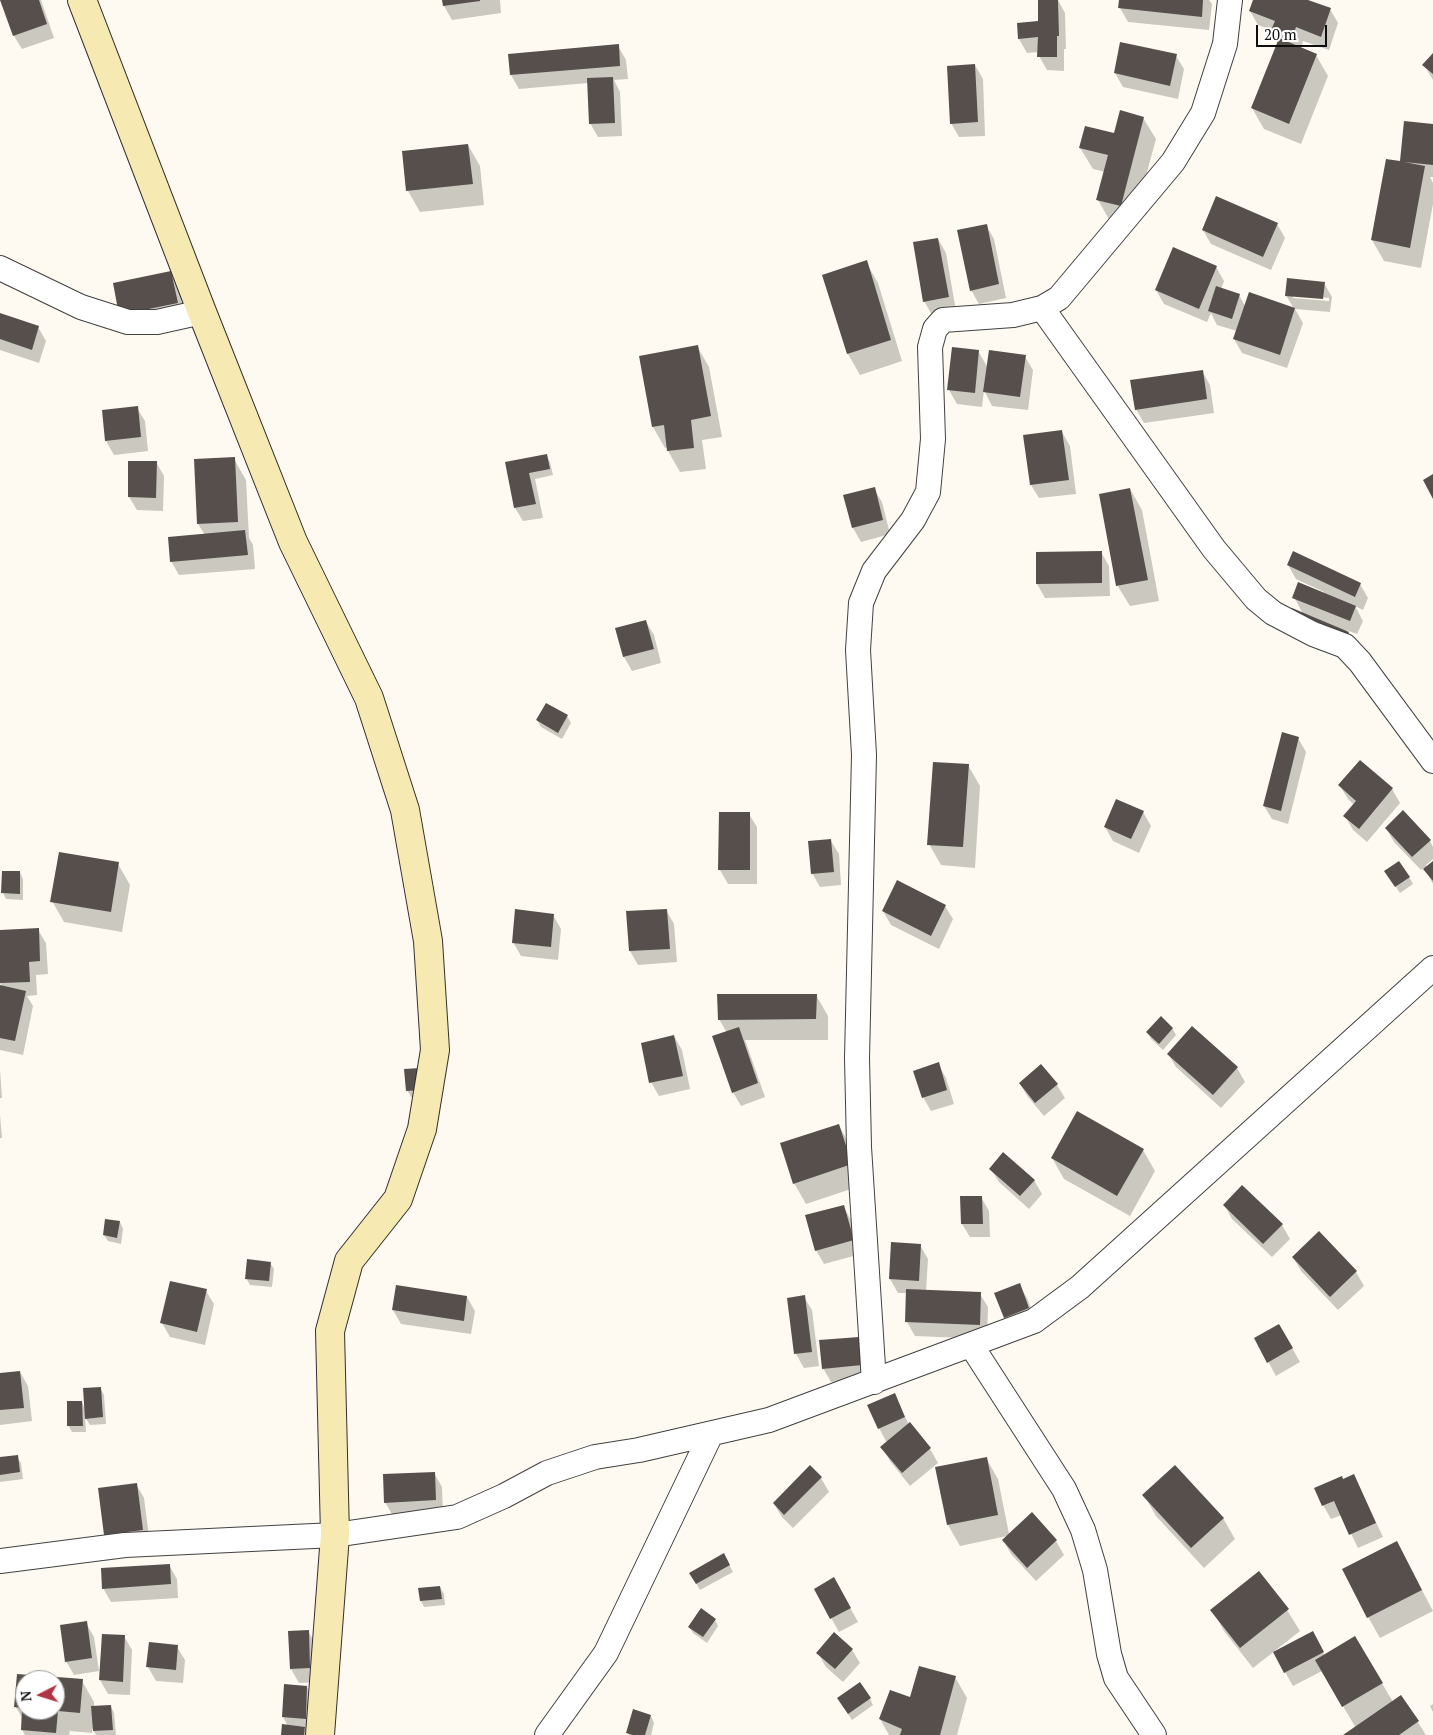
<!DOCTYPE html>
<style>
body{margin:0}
#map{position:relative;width:1433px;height:1735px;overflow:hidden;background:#fefaf1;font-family:"PT Serif",serif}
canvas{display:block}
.north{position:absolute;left:15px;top:1670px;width:50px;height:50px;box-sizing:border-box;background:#fff;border:1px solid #9f9f9f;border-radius:50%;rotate:265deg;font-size:14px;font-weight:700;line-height:20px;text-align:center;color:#0e0e0e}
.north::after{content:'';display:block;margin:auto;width:18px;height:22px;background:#b13444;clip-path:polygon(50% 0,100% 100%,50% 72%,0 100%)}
.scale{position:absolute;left:1256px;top:25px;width:71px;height:22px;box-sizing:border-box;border:2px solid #0e0e0e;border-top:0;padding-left:6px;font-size:15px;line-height:18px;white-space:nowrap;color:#0e0e0e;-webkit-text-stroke:4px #fff;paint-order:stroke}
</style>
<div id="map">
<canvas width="1433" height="1735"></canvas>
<div class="north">N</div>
<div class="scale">20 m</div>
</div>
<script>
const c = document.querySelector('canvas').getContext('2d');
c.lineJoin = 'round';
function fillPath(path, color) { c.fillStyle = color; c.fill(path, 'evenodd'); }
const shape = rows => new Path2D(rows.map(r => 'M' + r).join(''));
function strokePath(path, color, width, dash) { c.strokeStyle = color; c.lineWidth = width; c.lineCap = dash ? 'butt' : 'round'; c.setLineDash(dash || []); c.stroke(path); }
fillPath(shape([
 [1,0,41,0,54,38,22,49,14,36],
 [443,0,500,0,501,13,452,20,444,6],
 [1040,0,1058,0,1065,13,1066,49,1064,49,1064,71,1047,70,1039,56,1039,52,1027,53,1019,39,1039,22],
 [1120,0,1209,0,1212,4,1209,30,1128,22,1120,8],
 [1254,0,1304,0,1330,9,1338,23,1329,50,1303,41,1301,48,1316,55,1328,76,1301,144,1264,129,1252,108,1280,39,1275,31,1258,25,1250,11],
 [618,46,626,60,628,79,614,80,620,92,622,136,598,137,590,123,588,83,519,89,511,75],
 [1433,55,1433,80,1424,65],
 [1176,56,1184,69,1178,99,1123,87,1115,73],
 [975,65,983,79,985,136,959,137,951,123],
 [1143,118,1156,139,1132,227,1110,221,1098,200,1105,172,1093,169,1080,148,1115,134],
 [1433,125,1433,177,1430,177,1433,183,1433,204,1421,268,1384,261,1372,240,1401,163],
 [468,145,480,166,484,205,420,212,408,191,403,153],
 [1277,224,1285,238,1271,270,1211,244,1203,230],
 [986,225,994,239,1006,298,979,304,971,290],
 [938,239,946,253,956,311,932,315,924,301],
 [866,262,878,283,902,361,860,375,848,354,823,275],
 [1216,267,1224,281,1221,289,1239,295,1245,306,1294,309,1286,295,1324,283,1332,297,1330,312,1295,309,1303,323,1287,368,1242,353,1234,339,1237,331,1217,325,1211,313,1207,322,1164,304,1156,290],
 [1293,295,1329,298,1329,301,1293,298],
 [171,273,179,286,185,317,129,328],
 [0,314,38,327,46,341,39,363,0,350],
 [697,346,709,367,722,437,702,440,706,469,680,472,668,451,668,447,665,448,653,427,640,357],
 [978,351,988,368,1025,357,1033,370,1028,410,992,406,984,390,982,407,957,404,949,390],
 [1202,371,1210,385,1214,413,1144,423,1136,409],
 [137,408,145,421,148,451,114,455,106,441],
 [1062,432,1070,446,1076,494,1039,498,1031,485],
 [546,455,550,462,553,475,535,479,543,518,523,521,515,508,506,463],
 [234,459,246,480,249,538,253,545,255,569,179,575,171,561,205,535,198,524,195,461],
 [156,462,164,476,163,511,137,510,129,497],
 [874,489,882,502,890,534,861,542,853,528],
 [1130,489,1142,510,1159,601,1130,606,1117,585],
 [1101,552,1109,566,1110,596,1045,598,1037,584,1037,554],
 [1288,565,1360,584,1368,598,1363,610,1355,606,1363,621,1357,634,1346,630,1356,647,1303,614,1294,597,1323,594,1324,592,1296,579],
 [646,622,654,635,661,663,632,671,624,657,617,629],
 [546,704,567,716,571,723,562,739,541,727,537,720],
 [1298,738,1306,752,1288,824,1272,819,1264,806],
 [1360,762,1392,789,1400,803,1367,842,1353,830,1345,816,1354,805,1348,799,1340,786],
 [968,765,980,786,975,868,941,865,929,844],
 [1143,812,1151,826,1139,853,1113,841,1105,827],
 [720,814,749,814,757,827,757,884,728,884,720,870],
 [1386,828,1430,841,1433,847,1433,859,1426,865,1427,867,1433,862,1433,884,1424,868,1421,870,1394,842],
 [831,841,839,854,841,885,820,887,812,873],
 [118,864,130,885,122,932,64,922,52,901],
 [20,872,23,879,23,900,6,899,3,893],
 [1409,877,1413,884,1400,893,1390,878],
 [945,906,953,919,939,949,891,925,883,911],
 [666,910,674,924,677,962,638,965,630,951,628,912],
 [553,915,561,929,558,960,521,956,513,942],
 [38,930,46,943,48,974,36,975,37,995,27,996,33,1006,23,1055,0,1050,0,987,3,987,0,983,0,932],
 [816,995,828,1016,828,1040,745,1040,765,1097,741,1106,733,1092,727,1033,719,1019],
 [1172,1028,1176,1035,1163,1050,1151,1039,1147,1032],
 [674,1036,682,1050,690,1089,659,1096,651,1082],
 [1168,1054,1237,1068,1245,1082,1221,1108,1176,1067],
 [938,1064,946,1078,954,1104,931,1111,923,1097],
 [0,1070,2,1098,0,1098],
 [406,1070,426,1096,411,1097,407,1090],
 [1020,1084,1057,1085,1065,1098,1044,1116,1028,1097],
 [0,1115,2,1138,0,1138],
 [839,1126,851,1147,863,1185,806,1204,794,1183],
 [1143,1150,1155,1171,1130,1216,1064,1179,1052,1158],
 [991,1169,1034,1180,1042,1194,1029,1209,999,1182],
 [981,1197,989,1211,990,1237,970,1237,962,1224],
 [843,1206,851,1220,861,1254,824,1264,816,1250],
 [1225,1206,1282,1225,1290,1239,1272,1257,1232,1219],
 [120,1222,123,1229,121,1244,108,1241,104,1235],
 [920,1245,928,1259,926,1291,980,1294,988,1307,987,1339,915,1336,907,1322,907,1293,898,1293,890,1279],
 [1293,1257,1356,1272,1364,1286,1338,1310,1301,1271],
 [270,1263,274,1269,272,1287,250,1285,246,1278],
 [1019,1285,1027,1298,1036,1322,1013,1331,1005,1317],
 [206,1291,214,1304,205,1345,170,1337,162,1323],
 [467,1297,475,1311,471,1334,401,1324,393,1310],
 [804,1297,812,1310,819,1366,804,1368,796,1354],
 [1279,1325,1300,1362,1276,1376,1256,1339],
 [858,1338,866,1352,869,1379,831,1382,823,1368],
 [20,1372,28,1386,32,1421,0,1425,0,1374],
 [100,1388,104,1395,106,1424,90,1425,85,1417,86,1432,72,1432,68,1425,82,1402,85,1409],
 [894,1394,909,1425,930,1449,938,1463,910,1486,890,1461,882,1447,887,1443,879,1428],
 [17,1457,21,1463,23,1479,0,1482,0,1459],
 [986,1458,998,1479,1009,1534,1032,1514,1056,1541,1064,1555,1036,1581,1011,1554,1003,1540,1007,1536,960,1546,948,1525],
 [810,1467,821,1478,829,1492,793,1528,782,1517,774,1504],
 [434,1473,442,1487,443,1514,393,1516,385,1502],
 [1354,1475,1383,1537,1358,1548,1342,1515,1331,1519,1323,1505,1343,1481],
 [136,1484,144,1498,150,1544,113,1548,105,1535],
 [1144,1495,1223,1518,1235,1539,1204,1568,1156,1516],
 [1397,1543,1433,1611,1380,1638,1368,1617],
 [724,1555,733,1572,700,1590,691,1574],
 [169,1565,177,1579,178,1598,111,1602,103,1588],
 [440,1587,444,1594,445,1605,424,1607,421,1601,419,1590],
 [815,1589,842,1593,858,1622,839,1632],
 [1212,1610,1287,1610,1300,1631,1253,1668,1224,1631],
 [715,1620,718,1626,707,1643,693,1633,689,1627],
 [86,1623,94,1637,99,1671,74,1675,66,1661],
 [308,1631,316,1645,318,1682,299,1683,291,1669],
 [124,1636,132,1650,130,1695,108,1694,100,1680],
 [1355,1638,1393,1702,1401,1696,1426,1735,1345,1735,1356,1728,1322,1671,1293,1686,1274,1653,1320,1646,1325,1656],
 [177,1647,185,1660,183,1683,156,1681,148,1667],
 [852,1650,860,1663,843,1682,826,1667,818,1653],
 [18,1675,82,1681,94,1702,94,1707,111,1707,114,1713,116,1735,96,1735,92,1728,92,1733,70,1731,69,1735,25,1735,22,1730,23,1719,15,1706],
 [25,1680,55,1680,55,1710,25,1710],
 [955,1677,967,1698,957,1735,889,1735,880,1719,911,1699],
 [307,1687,315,1701,313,1732,306,1732,308,1735,282,1735,288,1726,283,1717],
 [870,1699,873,1705,852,1720,842,1705],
 [1433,1704,1433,1712,1430,1706],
 [651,1716,654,1723,651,1735,629,1735,628,1733]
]), '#0003');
fillPath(shape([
 [0,0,39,0,47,24,13,36],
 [442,0,480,0,480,1,443,6],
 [1038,0,1058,0,1059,36,1057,36,1057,57,1037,57,1038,37,1018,39,1017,23,1038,21],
 [1119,0,1203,0,1202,17,1118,8],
 [1253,0,1308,0,1331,8,1321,37,1296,27,1293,36,1272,28,1275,21,1249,11],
 [1279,38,1317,54,1289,124,1251,108],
 [1120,42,1177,54,1170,86,1114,73],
 [619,44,620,66,510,75,508,54],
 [1433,53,1433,74,1422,65],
 [975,64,978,122,950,124,947,66],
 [613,77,615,123,589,124,587,78],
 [1120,110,1144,117,1121,206,1096,200,1108,155,1079,148,1085,126,1114,133],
 [1404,121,1433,124,1433,165,1404,162,1425,166,1410,248,1371,240,1386,159,1400,161],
 [468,144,473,184,406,191,402,151],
 [1216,196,1278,223,1263,257,1202,230],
 [987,224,999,284,970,291,957,230],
 [938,238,949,297,923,302,913,242],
 [1173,247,1217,266,1199,309,1155,290],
 [867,260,891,340,847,354,822,275],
 [171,271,178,303,119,315,113,283],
 [1287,278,1325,282,1323,299,1285,296],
 [1216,286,1240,294,1232,319,1208,311],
 [1249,292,1295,308,1280,355,1233,339],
 [0,313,39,326,32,350,0,339],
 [698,345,711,416,691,420,694,448,667,451,664,425,652,427,639,356],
 [952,347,979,350,975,393,947,390],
 [989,350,1026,355,1020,397,983,392],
 [1203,370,1207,399,1135,410,1130,380],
 [138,406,141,437,105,441,102,410],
 [1062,430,1069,480,1030,485,1023,435],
 [547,454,550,469,529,473,536,504,514,508,505,462],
 [235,457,238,522,197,524,194,459],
 [128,461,157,461,156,498,128,497],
 [1433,474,1433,499,1423,480],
 [875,487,883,520,852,528,843,495],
 [1130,488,1148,580,1116,586,1099,494],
 [245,530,248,555,170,562,168,537],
 [1102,551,1102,583,1036,584,1036,552],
 [1293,551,1361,583,1355,597,1287,565],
 [1298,582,1356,606,1350,621,1292,598],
 [1292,608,1349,632,1345,641,1288,618],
 [646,620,654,649,623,657,615,628],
 [546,703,568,715,558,733,536,720],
 [1282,732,1299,737,1281,811,1263,806],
 [1360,760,1393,788,1359,829,1343,816,1356,801,1338,785],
 [933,762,969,764,963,847,927,845],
 [1116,799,1144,811,1131,839,1104,827],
 [1403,810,1431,840,1412,857,1385,828],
 [719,812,750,812,750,870,718,870],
 [831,839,834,872,811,874,808,841],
 [59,852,119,862,111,912,50,902],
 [1399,861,1410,877,1395,887,1384,871],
 [1433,861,1433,881,1423,869],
 [2,871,20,871,20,894,1,893],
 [897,880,946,905,931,936,882,911],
 [515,909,554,914,551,947,512,943],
 [667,909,670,949,629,951,626,911],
 [39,928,40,961,29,962,30,982,0,983,0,930],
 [0,985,26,991,15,1041,0,1038],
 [717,994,817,994,816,1019,718,1020],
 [1161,1016,1173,1028,1159,1044,1146,1032],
 [1192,1026,1238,1067,1213,1095,1167,1054],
 [739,1027,758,1083,732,1093,712,1036],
 [674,1035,683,1076,649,1083,641,1043],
 [939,1062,947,1090,922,1098,913,1071],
 [1041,1064,1058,1084,1035,1103,1019,1083],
 [421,1068,423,1090,406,1091,404,1069],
 [1077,1111,1144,1149,1117,1196,1051,1158],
 [839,1124,852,1164,793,1184,780,1143],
 [1003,1152,1035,1180,1020,1196,989,1169],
 [1242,1185,1283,1224,1263,1244,1223,1205],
 [960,1196,982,1196,983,1224,961,1224],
 [844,1205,854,1240,815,1251,805,1215],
 [105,1219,120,1221,117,1238,103,1235],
 [1319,1231,1357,1271,1330,1297,1292,1257],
 [891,1242,921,1244,919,1281,889,1279],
 [247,1259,271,1262,269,1281,245,1279],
 [170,1281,207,1289,197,1332,160,1323],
 [1020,1283,1029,1308,1004,1318,994,1293],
 [396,1285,467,1296,464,1321,392,1310],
 [906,1289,981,1292,980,1325,905,1322],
 [805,1295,812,1352,794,1354,787,1298],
 [1279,1324,1293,1348,1267,1363,1254,1338],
 [859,1337,862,1365,822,1369,819,1340],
 [20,1371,24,1408,0,1410,0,1373],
 [101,1387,103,1417,85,1419,83,1388],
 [895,1393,905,1417,878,1429,867,1405],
 [67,1401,82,1401,83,1426,67,1426],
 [910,1422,931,1448,902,1473,880,1447],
 [18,1455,20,1472,0,1475,0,1457],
 [987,1457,998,1515,947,1525,935,1467],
 [810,1465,822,1477,784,1515,773,1503],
 [1175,1465,1224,1518,1191,1548,1142,1495],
 [435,1472,436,1500,384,1503,383,1474],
 [1354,1474,1376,1523,1349,1535,1334,1501,1322,1506,1314,1488,1342,1476,1343,1479],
 [137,1483,143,1530,104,1535,98,1488],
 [1032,1512,1057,1540,1027,1568,1002,1540],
 [1397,1541,1422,1590,1367,1618,1342,1569],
 [724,1553,730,1565,696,1584,689,1573],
 [170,1564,171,1584,102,1589,101,1568],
 [1259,1571,1289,1609,1240,1648,1210,1610],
 [834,1577,851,1608,830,1619,814,1589],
 [440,1586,442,1599,420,1601,418,1588],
 [701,1608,716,1619,703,1637,688,1627],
 [87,1621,92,1658,65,1662,60,1625],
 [309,1630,310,1668,290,1669,288,1631],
 [1313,1631,1324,1652,1284,1673,1273,1652],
 [834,1632,853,1649,835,1669,816,1653],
 [102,1634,125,1635,123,1682,99,1680],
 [1355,1636,1383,1683,1342,1707,1315,1660],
 [149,1642,178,1645,176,1670,146,1667],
 [919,1666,956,1676,940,1735,900,1735,902,1729,879,1719,890,1690,910,1697],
 [17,1674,83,1679,80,1713,58,1711,56,1733,21,1730,22,1708,14,1707],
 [25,1680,55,1680,55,1710,25,1710],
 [860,1682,871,1698,848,1714,837,1698],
 [284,1684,307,1686,306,1719,282,1717],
 [1401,1695,1419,1721,1399,1735,1343,1735],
 [111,1705,113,1730,93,1731,91,1706],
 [633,1709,651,1715,645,1735,633,1735,626,1733],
 [282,1724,305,1727,304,1735,281,1735]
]), '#564f4b');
const street = shape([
 [0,268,81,307,128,322,157,322,202,312],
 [1042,308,1214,549,1256,599,1273,613,1313,634,1345,646,1360,662,1433,761],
 [971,1345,1064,1489,1083,1530,1095,1570,1109,1654,1116,1678,1154,1735],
 [874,1382,859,1147,857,1058,864,755,858,650,861,603,874,571,913,520,928,492,933,439,930,347,935,329,943,320,1013,315,1042,308,1059,298,1173,162,1203,113,1225,44,1230,0],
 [0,1561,125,1545,335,1535,457,1517,504,1496,547,1473,595,1457,639,1450,769,1420,1034,1321,1080,1287,1433,968],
 [547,1735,606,1653,711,1434]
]);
const secondary = shape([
 [82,0,202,312,293,542,369,698,405,810,428,941,435,1050,422,1129,398,1199,349,1261,330,1331,335,1535,320,1735]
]);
strokePath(street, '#414141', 26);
strokePath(secondary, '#303030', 30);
strokePath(street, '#fff', 24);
strokePath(secondary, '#f7e9b2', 28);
</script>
